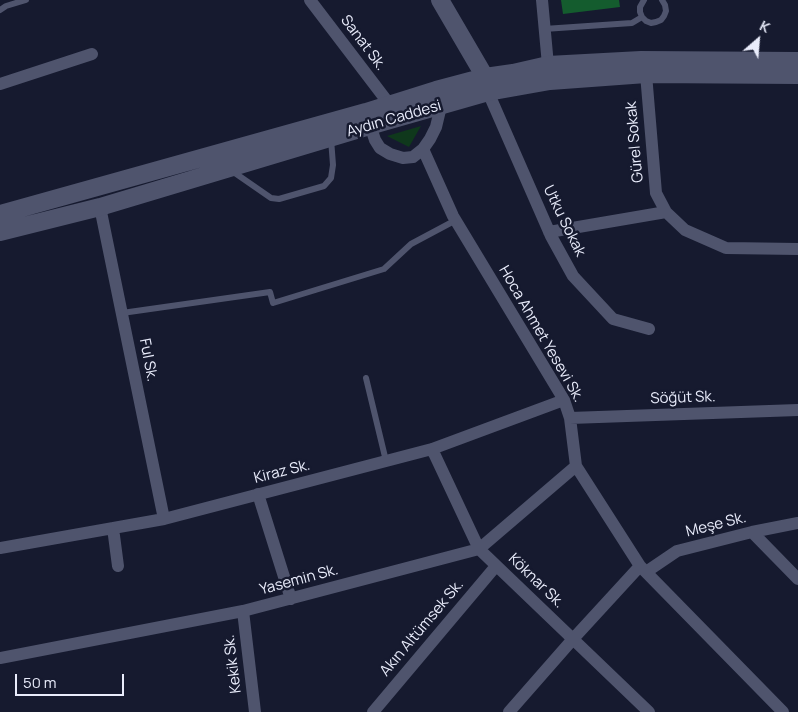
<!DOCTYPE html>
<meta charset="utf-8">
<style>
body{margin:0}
#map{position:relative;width:798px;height:712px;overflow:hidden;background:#161a2f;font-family:Manrope,sans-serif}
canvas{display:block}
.north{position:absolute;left:733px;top:15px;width:50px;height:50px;-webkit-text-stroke:4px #161a2f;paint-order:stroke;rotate:27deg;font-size:14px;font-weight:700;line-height:20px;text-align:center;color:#e9ecfb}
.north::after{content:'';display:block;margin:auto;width:18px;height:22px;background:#e9ecfb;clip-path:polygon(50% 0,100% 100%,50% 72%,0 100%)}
.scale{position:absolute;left:15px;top:674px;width:109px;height:22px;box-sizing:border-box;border:2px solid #e9ecfb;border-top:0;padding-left:6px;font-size:15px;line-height:18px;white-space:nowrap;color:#e9ecfb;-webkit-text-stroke:4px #161a2f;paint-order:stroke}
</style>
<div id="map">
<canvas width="798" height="712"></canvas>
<div class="north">K</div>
<div class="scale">50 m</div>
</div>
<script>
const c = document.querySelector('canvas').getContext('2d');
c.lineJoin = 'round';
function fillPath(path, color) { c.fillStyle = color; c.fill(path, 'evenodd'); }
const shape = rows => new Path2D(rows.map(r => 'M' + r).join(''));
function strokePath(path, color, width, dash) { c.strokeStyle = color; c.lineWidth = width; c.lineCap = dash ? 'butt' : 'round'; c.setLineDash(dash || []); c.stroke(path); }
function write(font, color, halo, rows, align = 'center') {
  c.font = font + ' Manrope,sans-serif'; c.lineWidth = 5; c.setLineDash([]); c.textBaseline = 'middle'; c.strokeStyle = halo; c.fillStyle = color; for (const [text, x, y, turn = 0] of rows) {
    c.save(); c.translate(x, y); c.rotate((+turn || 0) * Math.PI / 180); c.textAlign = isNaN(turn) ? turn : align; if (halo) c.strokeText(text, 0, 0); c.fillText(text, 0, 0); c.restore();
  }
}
fillPath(shape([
 [421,126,409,147,387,136]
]), '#0f381c');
fillPath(shape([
 [561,0,619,0,620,7,563,14]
]), '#145c2e');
strokePath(shape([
 [644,0,640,7,640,12,642,17,646,21,651,23,656,22,661,20,664,16,666,11,665,5,662,0],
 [0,10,6,6,26,0],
 [544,29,632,23,642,17],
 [232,171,271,198,279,199,324,186,331,178,333,165,331,139],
 [122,313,270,292,273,303,384,269,411,244,456,220],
 [366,378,386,461]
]), '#4f546d', 6);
strokePath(shape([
 [310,0,390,105],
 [542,0,548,65],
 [646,74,656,193,666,212,685,230,726,248,798,249],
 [0,84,92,54],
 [488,92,551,236,573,276,613,319,649,329],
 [368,119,375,140,380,148,390,154,403,158,413,157,423,149,430,139,436,127,441,106,439,98],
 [423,149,453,216,564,400,570,418,576,466,640,566,783,712],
 [100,207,164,519],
 [549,232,666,212],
 [570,418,798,410],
 [432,449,479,549,649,712],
 [258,494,291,599],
 [113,528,118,566],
 [752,532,798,579],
 [0,548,164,519,432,449,564,400],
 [646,572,677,551,752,532,798,523],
 [243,611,255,712],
 [0,658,243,611,479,549,576,466],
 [373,712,496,566],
 [509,712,573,639,640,566]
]), '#4f546d', 12);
strokePath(shape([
 [440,0,485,77,487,87],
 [0,214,366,112,436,90,485,77,513,73,548,65,641,60,798,61],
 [0,232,100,207,380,123,488,92,550,81,646,74,798,75]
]), '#4f546d', 18);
write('15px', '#e9ecfb', '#161a2f', [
 ["Sanat Sk.",363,43,53],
 ["Aydın Caddesi",394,119,-16],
 ["Gürel Sokak",635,142,-95],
 ["Utku Sokak",564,221,64],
 ["Hoca Ahmet Yesevi Sk.",541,334,60],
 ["Ful Sk.",148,360,79],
 ["Söğüt Sk.",683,398,-2],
 ["Kiraz Sk.",282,472,-14],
 ["Meşe Sk.",716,525,-14],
 ["Yasemin Sk.",299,580,-15],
 ["Köknar Sk.",536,581,44],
 ["Akın Altümsek Sk.",422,628,-50],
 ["Kekik Sk.",233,664,-97]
]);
</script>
